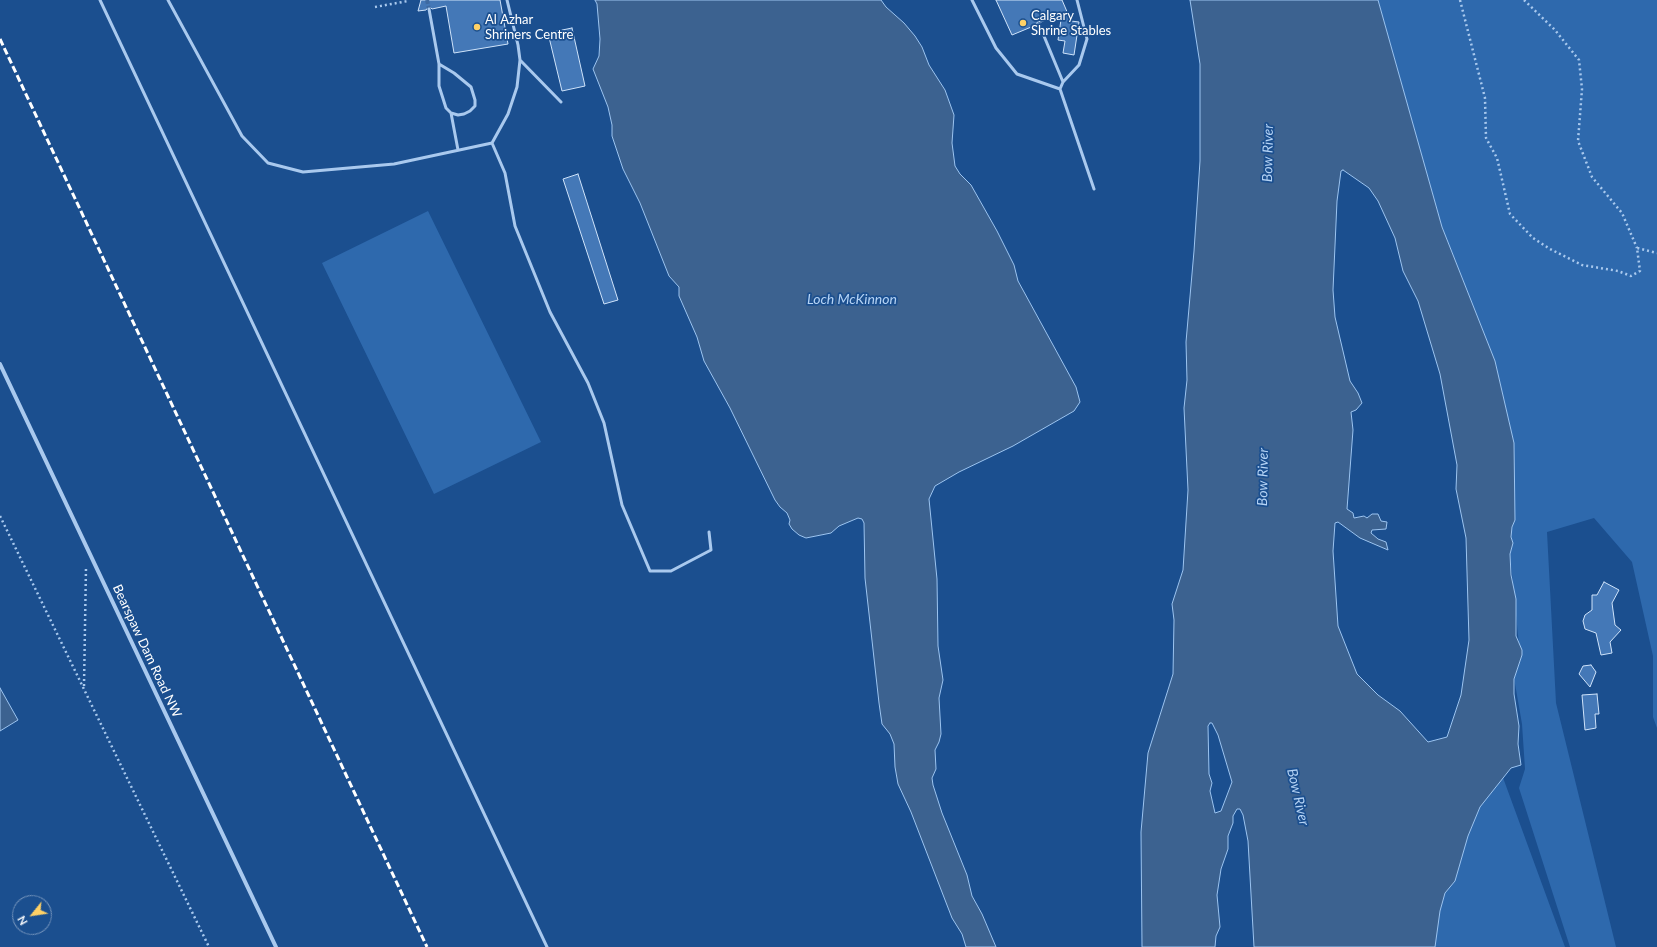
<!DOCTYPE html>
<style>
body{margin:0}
#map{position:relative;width:1657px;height:947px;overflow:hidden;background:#1b4f8f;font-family:Lato,sans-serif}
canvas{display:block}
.north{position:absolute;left:12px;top:895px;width:40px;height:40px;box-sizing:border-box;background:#1b4f8f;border:1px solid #7695bc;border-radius:50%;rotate:240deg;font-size:11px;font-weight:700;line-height:16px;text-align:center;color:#fff}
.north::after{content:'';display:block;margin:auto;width:14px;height:18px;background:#ffd166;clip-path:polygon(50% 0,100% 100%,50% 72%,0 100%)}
</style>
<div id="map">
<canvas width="1657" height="947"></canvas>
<div class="north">N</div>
</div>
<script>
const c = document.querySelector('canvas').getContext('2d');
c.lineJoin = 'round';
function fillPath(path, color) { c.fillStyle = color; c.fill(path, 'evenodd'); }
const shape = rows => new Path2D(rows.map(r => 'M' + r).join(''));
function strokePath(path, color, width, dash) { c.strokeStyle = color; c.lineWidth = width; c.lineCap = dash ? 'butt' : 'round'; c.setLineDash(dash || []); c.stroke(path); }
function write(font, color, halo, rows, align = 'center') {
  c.font = font + ' Lato,sans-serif'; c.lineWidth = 3.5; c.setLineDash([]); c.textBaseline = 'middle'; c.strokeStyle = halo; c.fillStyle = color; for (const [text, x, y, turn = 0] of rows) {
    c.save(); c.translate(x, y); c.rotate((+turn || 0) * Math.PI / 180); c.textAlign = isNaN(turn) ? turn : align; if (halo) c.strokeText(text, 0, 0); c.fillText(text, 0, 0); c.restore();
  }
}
fillPath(shape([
 [1378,0,1657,0,1657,728,1653,717,1653,656,1632,562,1594,518,1547,532,1556,703,1616,947,1570,947,1519,788,1525,769,1522,724,1514,678,1519,645,1510,554,1515,491,1514,443,1495,361,1442,227],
 [428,211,541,442,434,494,322,263],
 [1498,764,1565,947,1424,947,1444,857]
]), '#2e69ad');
const water = shape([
 [595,0,881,0,886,7,904,23,915,36,922,47,929,65,945,90,954,115,952,143,955,166,960,174,971,185,997,231,1014,265,1018,281,1076,387,1080,402,1074,411,1013,446,959,472,935,486,929,499,937,579,938,646,943,680,939,698,941,734,939,742,935,750,936,769,932,778,933,785,942,813,967,875,972,896,982,914,996,947,966,947,962,934,952,918,911,812,898,784,895,767,894,744,890,734,882,724,879,703,865,578,864,523,862,519,858,518,839,526,831,533,806,538,799,535,792,529,789,524,790,520,787,513,780,507,775,500,730,408,704,361,697,337,679,296,679,287,669,276,640,203,623,169,612,136,612,125,608,107,593,69,599,56,600,39,597,4,595,0],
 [1190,0,1378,0,1442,227,1495,361,1514,443,1515,520,1512,527,1511,537,1513,543,1510,554,1511,575,1516,599,1516,636,1522,650,1522,655,1514,679,1514,694,1519,726,1518,744,1521,765,1511,768,1480,807,1468,836,1455,881,1445,893,1440,911,1435,947,1254,947,1248,841,1243,815,1240,809,1237,809,1233,816,1233,823,1228,836,1228,849,1221,869,1217,895,1220,927,1216,936,1215,947,1142,947,1141,832,1148,753,1173,674,1174,620,1172,604,1183,570,1188,490,1184,408,1187,380,1186,342,1194,251,1200,161,1200,64,1190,0],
 [1343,170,1369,188,1378,201,1395,238,1403,271,1418,301,1440,374,1457,465,1456,489,1466,538,1469,640,1461,695,1447,737,1428,742,1400,711,1378,695,1357,674,1338,626,1333,551,1335,523,1338,522,1360,538,1388,550,1386,542,1378,539,1371,533,1372,530,1386,529,1387,522,1381,521,1378,514,1372,514,1367,518,1364,516,1354,518,1353,513,1347,509,1353,430,1351,412,1356,410,1362,403,1358,393,1350,381,1335,317,1333,290,1337,201,1341,171,1343,170],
 [1210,723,1212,723,1218,735,1232,782,1221,811,1215,813,1210,791,1212,783,1209,774,1208,726,1210,723],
 [0,688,18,720,0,731,0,688]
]);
fillPath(water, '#3c6290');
strokePath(water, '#9cc4f0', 1);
const building = shape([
 [421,0,500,0,508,44,454,53,446,6,432,9,429,6,426,10,418,11,421,0],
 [996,0,1062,0,1071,21,1079,22,1074,55,1063,53,1065,41,1058,40,1062,13,1041,22,1038,21,1036,25,1012,35,996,0],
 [572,28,585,86,562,91,548,33,572,28],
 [578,174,618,300,604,304,563,179,578,174],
 [1604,582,1619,590,1612,603,1615,625,1621,630,1610,642,1612,653,1601,655,1596,633,1585,629,1583,621,1585,615,1592,610,1592,595,1597,595,1604,582],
 [1591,665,1596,672,1590,687,1579,674,1583,666,1591,665],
 [1597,694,1599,714,1595,714,1596,728,1585,730,1582,695,1597,694]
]);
fillPath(building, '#4478b7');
strokePath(building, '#cfe3fa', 1);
strokePath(shape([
 [427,0,429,9]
]), '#3d69a0', 4, [4, 2]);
strokePath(shape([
 [1460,0,1485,98,1486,138,1497,158,1510,214,1533,238,1550,249,1582,265,1618,271,1631,276,1640,271,1637,248,1657,253],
 [1524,0,1555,30,1579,60,1582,89,1578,141,1592,177,1622,213,1637,248],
 [375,7,408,1],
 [0,516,209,947],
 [84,686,86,567]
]), '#a9c9ee', 2.5, [2, 3]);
strokePath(shape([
 [100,0,547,947],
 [168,0,242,136,268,163,303,172,394,164,492,143,508,114,517,87,520,60,518,45,507,0],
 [972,0,996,48,1017,74,1060,89,1063,82,1079,65,1087,39,1077,0],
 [429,9,439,64],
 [1039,24,1063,82],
 [520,60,561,102],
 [439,64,454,73,471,87,475,100,475,106,470,111,464,114,458,115,451,113,446,108,439,86,439,64],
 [1060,89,1094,189],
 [451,113,458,150],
 [492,143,505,173,515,226,550,312,588,383,604,423,622,505,650,571,671,571,711,550,709,532]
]), '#a9c9ee', 3);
strokePath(shape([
 [0,364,276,947]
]), '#a9c9ee', 4);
strokePath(shape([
 [0,39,427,947]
]), '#fff', 3, [7, 3]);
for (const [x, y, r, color] of [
 [1023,23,4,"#ffd166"],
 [477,27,4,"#ffd166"]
]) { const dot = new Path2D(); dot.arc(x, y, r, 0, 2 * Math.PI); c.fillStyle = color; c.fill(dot); strokePath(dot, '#1b4f8f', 1.5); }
write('13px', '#fff', '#1b4f8f', [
 ["Calgary",1031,16],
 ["Shrine Stables",1031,31],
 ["Al Azhar",485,20],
 ["Shriners Centre",485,35]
], 'left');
write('13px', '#fff', '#1b4f8f', [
 ["Bearspaw Dam Road NW",147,651,65]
]);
write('italic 14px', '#b5d3f5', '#1b4f8f', [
 ["Bow River",1268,153,-89],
 ["Loch McKinnon",852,299],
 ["Bow River",1263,477,-89],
 ["Bow River",1298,797,77]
]);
</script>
